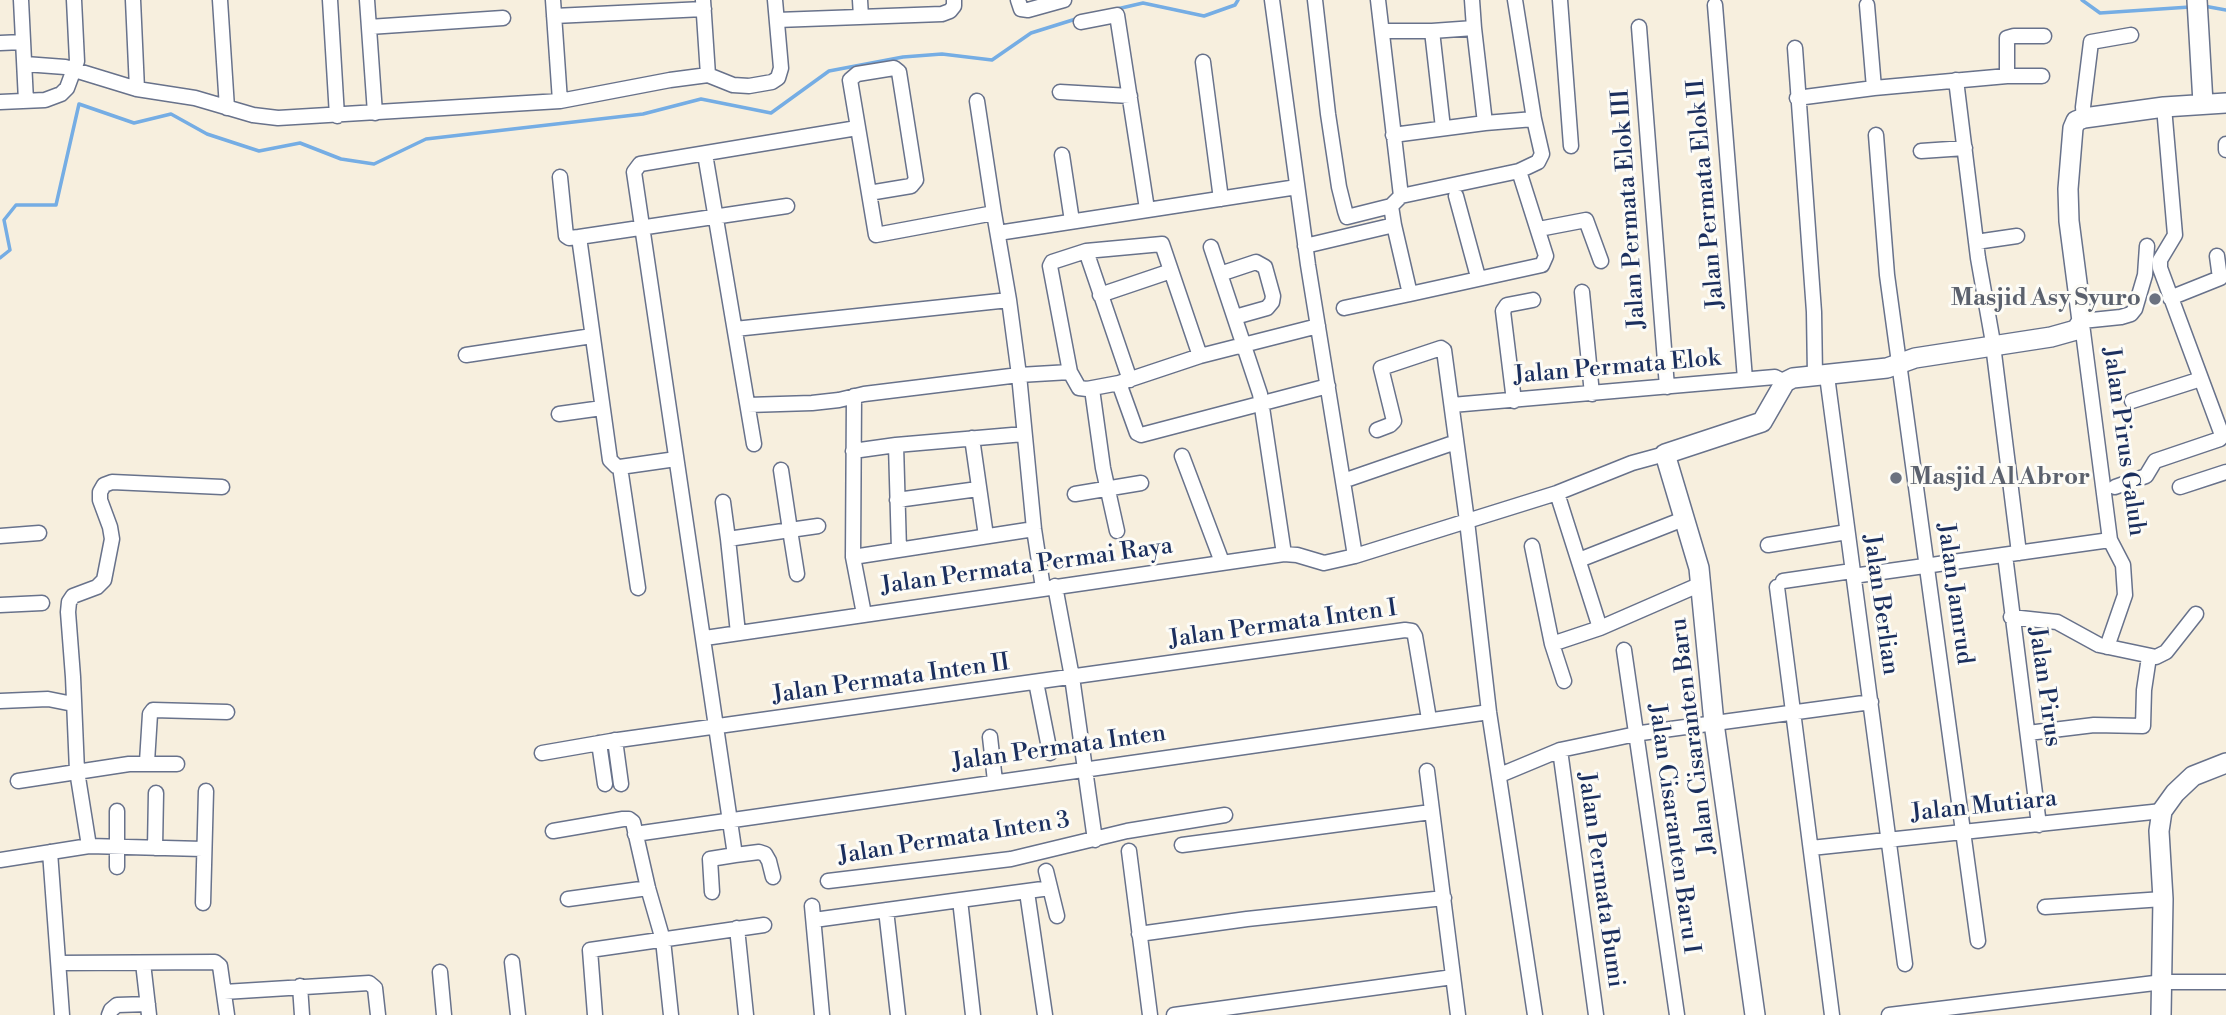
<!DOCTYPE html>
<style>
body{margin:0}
canvas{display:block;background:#f7efde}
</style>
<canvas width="2226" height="1015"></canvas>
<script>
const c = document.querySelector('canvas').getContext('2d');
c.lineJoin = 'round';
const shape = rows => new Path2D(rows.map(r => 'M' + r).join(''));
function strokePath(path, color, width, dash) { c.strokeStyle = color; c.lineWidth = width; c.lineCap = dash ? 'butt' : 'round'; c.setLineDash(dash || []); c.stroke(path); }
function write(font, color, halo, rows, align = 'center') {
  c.font = font + ' "Libre Bodoni",serif'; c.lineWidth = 6; c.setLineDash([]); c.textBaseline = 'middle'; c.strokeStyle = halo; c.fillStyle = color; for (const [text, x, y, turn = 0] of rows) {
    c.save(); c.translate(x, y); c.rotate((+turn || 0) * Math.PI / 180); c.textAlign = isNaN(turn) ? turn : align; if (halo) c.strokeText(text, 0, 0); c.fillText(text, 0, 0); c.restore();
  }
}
strokePath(shape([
 [2082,0,2100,13,2190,7],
 [2204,6,2226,10],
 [1117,9,1143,3,1204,16,1235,5,1238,0],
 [0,258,10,250,4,220,16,205,56,205,79,104,134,123,171,114,207,134,259,151,300,143,341,159,374,164,426,139,643,114,701,99,771,113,829,71,903,57,942,54,992,60,1031,33,1079,18]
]), '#75ade4', 3.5);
const street = shape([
 [21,0,26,101],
 [133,0,137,89],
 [220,0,227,108],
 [330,0,337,116],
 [367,0,375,113],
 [553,0,560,101],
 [703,0,708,75],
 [860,0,861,17],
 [1018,0,1021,9,1028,10,1064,0],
 [1272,0,1308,265,1355,556],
 [1315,0,1328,114,1339,187,1345,211,1347,217,1391,206],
 [1378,0,1401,196],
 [1472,0,1474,28],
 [1560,0,1571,146],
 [1715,5,1745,379],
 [1867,5,1874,88],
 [554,16,704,9],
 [777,20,942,14,950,11,954,6,954,0],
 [1081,22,1117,15,1147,209],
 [369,27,503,18],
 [1639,27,1667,387],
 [1382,31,1432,31,1474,28,1485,123,1393,135],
 [1432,31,1443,128],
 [0,43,23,42],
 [1795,48,1814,312,1815,376],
 [1203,62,1221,199],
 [25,64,65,67,137,89,195,98,253,115,278,118,560,101,670,80,708,75,733,85,749,86,772,82,778,78,781,68,775,0],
 [2007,76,2042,76],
 [1956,80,1978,258,1992,337,2019,553],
 [1060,92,1130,96],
 [1797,98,1874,88,2007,76,2007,38,2014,36,2044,36],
 [977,101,994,213],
 [0,102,45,100,61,94,67,88,77,61,74,0],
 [2084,118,2083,107,2091,42,2131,35],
 [1485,123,1534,119,1515,0],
 [1876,135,1887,275,1978,941],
 [2226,144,2226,150],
 [1921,151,1965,148],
 [705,154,754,444],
 [1062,155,1072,221],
 [1519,171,1538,162,1542,154,1534,119],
 [560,177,566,236,569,238,579,237,610,460,616,466,620,467,676,459],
 [1456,196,1478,277],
 [1394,225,1391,206,1401,196,1519,171,1546,256,1542,265,1410,294],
 [1539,229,1586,220,1601,261],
 [998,233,1297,187],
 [579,237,787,206],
 [1976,242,2017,236],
 [1305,246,1394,225,1410,294,1344,308],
 [1211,247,1260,394,1284,554],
 [1086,251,1130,380],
 [1220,274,1256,262,1265,267,1273,296,1272,302,1267,308,1235,317],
 [1582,292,1592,394],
 [1100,295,1171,271],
 [2170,298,2220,278,2217,256],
 [2082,321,2121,317,2131,314,2135,309,2145,275,2147,246],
 [2082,324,2110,540,2123,565,2125,595,2107,647],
 [735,329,1009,300],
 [466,355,592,336],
 [1200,356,1162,244,1086,251,1052,262,1050,266,1070,372,1079,388,1087,389,1119,383,1200,356,1318,326],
 [1827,376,1905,964],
 [1119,383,1137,433,1141,435,1328,386],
 [1092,389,1103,468,1117,531],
 [854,396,853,557,864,614],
 [1514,401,1503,311,1507,305,1533,300],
 [2132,401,2201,379],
 [748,405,812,403,839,400,864,394,1019,375,1009,300,994,213,876,235,850,80,857,74,894,68,899,72,916,180,911,186,869,193],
 [1452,405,1775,377,1785,382],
 [559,414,602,408],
 [1377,430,1390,425,1394,421,1381,368,1441,348,1444,350,1467,521,1489,712,1535,1015],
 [972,438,986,536],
 [896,445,899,550],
 [853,451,896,445,1024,434],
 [1182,456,1222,562],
 [620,467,638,588],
 [1343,481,1456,442],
 [2115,487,2146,476,2155,461,2220,439,2222,435,2160,268,2160,260,2175,235,2164,107],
 [2180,487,2226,472],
 [1557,493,1600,628],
 [1075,494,1141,483],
 [897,500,978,489],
 [723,502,728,539],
 [0,536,39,533],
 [1768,545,1847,532],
 [1532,546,1552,644,1600,628,1701,584],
 [2005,555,2039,825],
 [853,557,1034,529],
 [1579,560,1686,518],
 [797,574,790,530,818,526],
 [1853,576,2110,540],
 [1783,581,1852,571],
 [1055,586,1072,677,1095,840],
 [1777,587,1832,1015],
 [1043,588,1034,529,1019,375,1070,372],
 [0,605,42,603],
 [2011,617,2057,622,2099,645,2156,657,2166,652,2196,614],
 [738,633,728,539,790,530,781,470],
 [705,638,1284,554,1297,555,1324,563,1355,556,1557,493,1632,463,1665,454],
 [1552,644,1564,681],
 [1624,650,1677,1015],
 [1036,682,1050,753],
 [0,701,48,699,73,704],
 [2028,733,2094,725,2143,726,2144,690,2149,657],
 [990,737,995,781],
 [615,740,621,784],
 [599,743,605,784],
 [1560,750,1596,1015],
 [542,753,611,741,1405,630,1412,631,1415,636,1429,719],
 [147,762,150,714,153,710,227,712],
 [1427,771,1458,1015],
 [1500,775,1560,750,1641,733,1871,702],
 [18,781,129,764,177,764],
 [117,811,117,867],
 [553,831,623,819,629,819,633,822,648,888,663,940,671,1015],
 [635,834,1489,712],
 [1182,845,1431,812],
 [89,846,77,771,73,677,68,612,69,602,73,596,97,587,104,580,112,539,110,527,100,500,100,492,104,485,112,482,222,487],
 [155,848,156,793],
 [1811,848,2162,811],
 [1129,851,1150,1015],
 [50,852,62,1015],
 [0,860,89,846,203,849],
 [1046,871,1057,916],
 [773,877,769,861,765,854,759,852,735,855,634,172,640,164,857,128],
 [828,881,1011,859,1127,831,1225,815],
 [712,892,710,859,735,855],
 [1027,892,1045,1015],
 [568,899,648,888],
 [960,900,1050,888],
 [203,903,206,791],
 [812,906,822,1015],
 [2045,907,2163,899],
 [886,910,898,1015],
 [814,920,960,900,973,1015],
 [737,928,746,1015],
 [1139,934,1247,919,1444,898],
 [512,962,518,1015],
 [59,963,215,962,220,966,227,1015],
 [143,963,149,1015],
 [440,972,444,1015],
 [300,986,302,1015],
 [224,992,369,983,375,988,378,1015],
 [109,1015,111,1010,117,1005,148,1004],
 [595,1015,590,950,764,925],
 [1174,1015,1453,977],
 [1889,1015,2163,982,2226,982]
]);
const secondary = shape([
 [2197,0,2203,103],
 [1755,1015,1714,723,1699,568,1665,454,1762,422,1785,382,1793,378,1887,368,1915,358,2051,337,2076,330,2082,321,2069,221,2068,189,2073,128,2076,121,2084,118,2164,107,2226,103],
 [2161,1015,2163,899,2159,831,2162,811,2175,793,2193,776,2226,763]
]);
strokePath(street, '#68728b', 17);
strokePath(secondary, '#68728b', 22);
strokePath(street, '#fff', 14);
strokePath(secondary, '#fff', 19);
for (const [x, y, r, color] of [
 [2155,299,7,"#6b7280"],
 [1896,478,7,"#6b7280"]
]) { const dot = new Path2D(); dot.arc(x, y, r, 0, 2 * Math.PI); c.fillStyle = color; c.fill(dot); strokePath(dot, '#fdfcf7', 2.5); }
write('24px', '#1b2f5e', '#fdfcf7', [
 ["Jalan Permata Elok II",1707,194,-95],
 ["Jalan Permata Elok III",1630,209,-94],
 ["Jalan Permata Elok",1617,368,-5],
 ["Jalan Pirus Galuh",2123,442,82],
 ["Jalan Permata Permai Raya",1027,567,-8],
 ["Jalan Jamrud",1954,594,82],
 ["Jalan Berlian",1880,605,82],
 ["Jalan Permata Inten I",1283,625,-8],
 ["Jalan Permata Inten II",891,680,-8],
 ["Jalan Pirus",2044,687,82],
 ["Jalan Cisaranten Baru",1694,736,-97],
 ["Jalan Permata Inten",1059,749,-8],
 ["Jalan Mutiara",1984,807,-6],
 ["Jalan Cisaranten Baru I",1673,829,82],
 ["Jalan Permata Inten 3",954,839,-9],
 ["Jalan Permata Bumi",1600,880,82]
]);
write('bold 24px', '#5b616d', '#fdfcf7', [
 ["Masjid Asy Syuro",2141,299],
 ["Masjid Al Abror",1910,478,"left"]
], 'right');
</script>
